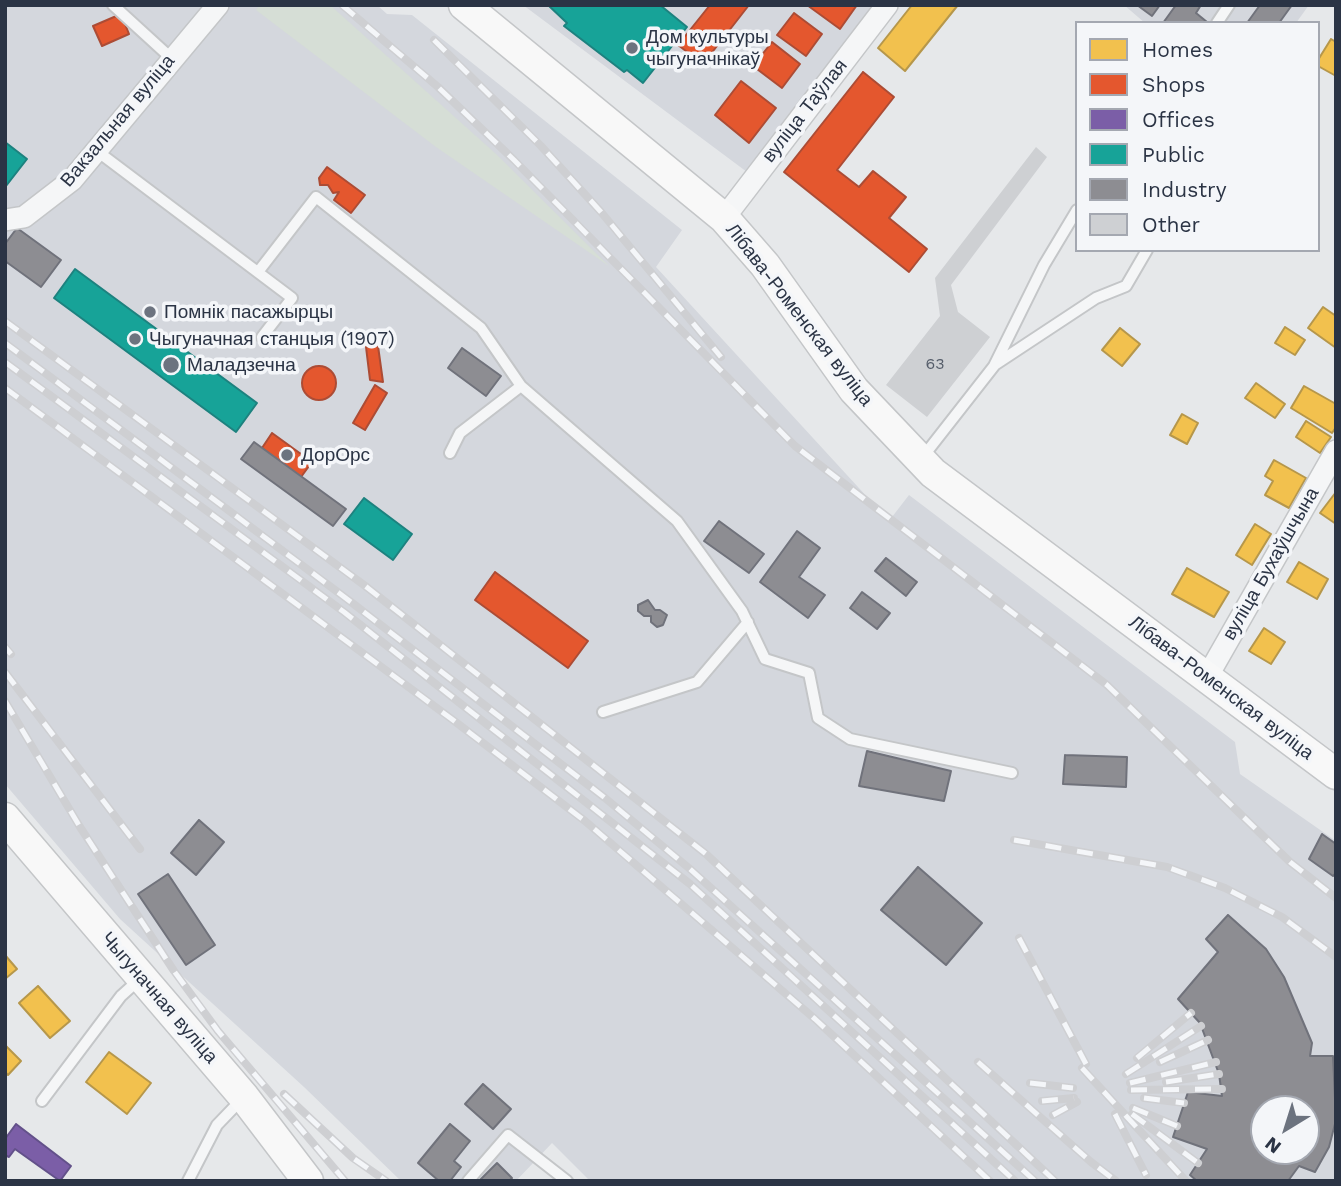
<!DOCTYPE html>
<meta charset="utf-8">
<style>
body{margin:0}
#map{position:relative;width:1341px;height:1186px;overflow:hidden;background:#e6e8ea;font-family:"Work Sans",sans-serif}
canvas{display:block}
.frame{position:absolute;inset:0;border:7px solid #2b3445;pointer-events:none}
.legend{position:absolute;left:1075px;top:21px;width:245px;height:231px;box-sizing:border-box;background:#f4f6f9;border:2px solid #a4a8b1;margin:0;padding:9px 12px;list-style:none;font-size:21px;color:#2b3445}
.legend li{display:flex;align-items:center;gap:14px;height:35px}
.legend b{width:35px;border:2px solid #a4a8b1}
.north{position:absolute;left:1250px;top:1095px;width:70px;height:70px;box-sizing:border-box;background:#f4f6f9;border:2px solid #a4a8b1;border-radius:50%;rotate:218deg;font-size:19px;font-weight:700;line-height:28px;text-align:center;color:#2b3445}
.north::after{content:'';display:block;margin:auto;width:24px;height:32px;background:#6c737f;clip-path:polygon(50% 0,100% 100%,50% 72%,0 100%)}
</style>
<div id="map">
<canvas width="1341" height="1186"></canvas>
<div class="frame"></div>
<ul class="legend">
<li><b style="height:19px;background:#f2c14e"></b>Homes</li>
<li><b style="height:19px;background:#e4572e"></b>Shops</li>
<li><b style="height:19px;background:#7b5ea7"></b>Offices</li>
<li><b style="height:19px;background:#17a398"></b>Public</li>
<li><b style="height:19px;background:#8d8d92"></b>Industry</li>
<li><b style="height:19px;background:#ced0d3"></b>Other</li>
</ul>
<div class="north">N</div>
</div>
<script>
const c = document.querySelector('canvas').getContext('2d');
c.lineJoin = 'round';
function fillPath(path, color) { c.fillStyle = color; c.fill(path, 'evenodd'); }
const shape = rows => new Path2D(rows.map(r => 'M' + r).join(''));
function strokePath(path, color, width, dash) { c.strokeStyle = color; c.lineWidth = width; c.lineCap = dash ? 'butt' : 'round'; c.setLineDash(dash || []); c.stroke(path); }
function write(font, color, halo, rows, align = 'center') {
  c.font = font + ' "Work Sans",sans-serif'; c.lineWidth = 7; c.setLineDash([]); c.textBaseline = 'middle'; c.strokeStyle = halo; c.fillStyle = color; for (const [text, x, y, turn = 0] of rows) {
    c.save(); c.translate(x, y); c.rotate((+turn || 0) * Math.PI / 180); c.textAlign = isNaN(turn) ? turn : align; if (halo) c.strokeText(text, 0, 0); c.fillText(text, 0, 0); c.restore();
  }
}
fillPath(shape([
 [5,5,377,5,387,14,412,15,682,230,656,267,869,499,892,517,909,495,1235,742,1240,774,1336,841,1336,1181,590,1181,552,1143,516,1181,401,1181,304,1087,120,919,5,784],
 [1264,1109,1306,1109,1306,1151,1264,1151],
 [523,5,874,5,747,172],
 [1124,5,1309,5,1296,23,1145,23]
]), '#d4d7dd');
fillPath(shape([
 [260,5,330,5,496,154,609,266,436,147,256,10]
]), '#d6ded6');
const homes = shape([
 [912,5,958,5,905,71,878,48,912,5],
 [1331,39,1336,42,1336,76,1318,66,1318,60,1331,39],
 [1323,307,1336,316,1336,348,1308,328,1323,307],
 [1285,327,1305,340,1295,355,1275,343,1285,327],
 [1120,328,1140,344,1122,366,1102,350,1120,328],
 [1256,383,1285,404,1275,418,1245,398,1256,383],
 [1304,386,1336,404,1336,427,1332,433,1291,408,1304,386],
 [1182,414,1198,423,1187,444,1170,435,1182,414],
 [1306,421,1331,437,1320,453,1296,437,1306,421],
 [1274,460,1306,478,1289,508,1265,495,1273,481,1265,476,1274,460],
 [1336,492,1336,524,1320,513,1336,492],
 [1255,524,1271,534,1252,565,1236,555,1255,524],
 [1299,562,1328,579,1317,599,1287,582,1299,562],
 [1187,568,1229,592,1214,617,1172,594,1187,568],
 [1264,628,1285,642,1271,664,1249,651,1264,628],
 [5,955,17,969,5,979,5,955],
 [38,986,70,1021,50,1038,19,1003,38,986],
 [5,1045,21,1061,8,1075,5,1072,5,1045],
 [109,1052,151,1083,127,1114,86,1082,109,1052]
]);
fillPath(homes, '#f2c14e');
strokePath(homes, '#b6974b', 2);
const shops = shape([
 [710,5,749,5,703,64,678,45,710,5],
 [807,5,857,5,840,29,807,5],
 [794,13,822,34,806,56,777,35,794,13],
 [121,14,129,34,102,46,93,26,121,14],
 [772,42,800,64,782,88,753,66,772,42],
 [863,72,894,97,837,170,859,187,873,171,906,197,889,218,927,249,909,272,784,172,863,72],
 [741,81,776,108,749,143,715,115,741,81],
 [327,167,365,195,351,213,334,200,339,192,333,193,328,185,320,185,319,178,327,167],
 [370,332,375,344,366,347,361,335,370,332],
 [378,346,383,382,370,380,366,347,378,346],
 '302 383a17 17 0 1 1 34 0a17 17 0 1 1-34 0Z',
 [375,385,387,393,365,430,353,423,375,385],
 [272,433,312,462,301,477,262,448,272,433],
 [495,572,588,641,568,668,475,600,495,572]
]);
fillPath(shops, '#e4572e');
strokePath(shops, '#ac4c35', 2);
const offices = shape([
 [16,1124,71,1166,60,1181,15,1149,9,1157,5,1155,5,1139,16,1124]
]);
fillPath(offices, '#7b5ea7');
strokePath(offices, '#63518a', 2);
const public = shape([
 [548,5,660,5,687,27,643,83,627,70,624,72,564,26,567,23,548,5],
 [5,142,27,159,6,186,5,185,5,142],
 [75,269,257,403,236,432,54,298,75,269],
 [364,498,412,534,393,560,344,524,364,498]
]);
fillPath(public, '#17a398');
strokePath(public, '#1d827f', 2);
const industry = shape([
 [1137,5,1160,5,1152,16,1137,5],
 [1176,5,1201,5,1196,13,1207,22,1163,23,1176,5],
 [1260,5,1292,5,1279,23,1247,23,1260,5],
 [17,228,61,260,41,287,5,261,5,244,17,228],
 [462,348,501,376,486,396,448,368,462,348],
 [254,442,346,509,333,526,241,459,254,442],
 [719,521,764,554,749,573,704,541,719,521],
 [797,531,820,548,799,577,825,595,808,618,760,582,797,531],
 [886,558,917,582,906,596,875,571,886,558],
 [862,592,890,613,877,629,850,608,862,592],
 [648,600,655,610,660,610,667,615,663,625,657,627,651,622,651,616,644,616,638,611,638,605,648,600],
 [867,751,951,771,944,801,859,786,867,751],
 [1065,755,1127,757,1126,787,1063,784,1065,755],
 [199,820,224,842,196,875,171,853,199,820],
 [1322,834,1336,844,1336,873,1333,876,1309,859,1322,834],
 [918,867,982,923,946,965,881,910,918,867],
 [168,874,215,945,186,965,138,894,168,874],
 [1228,915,1266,949,1284,977,1312,1043,1310,1056,1333,1056,1336,1120,1329,1147,1315,1172,1299,1166,1288,1181,1197,1181,1190,1175,1207,1149,1173,1137,1188,1092,1222,1096,1219,1074,1200,1023,1178,999,1218,952,1206,939,1228,915],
 [1264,1109,1306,1109,1306,1151,1264,1151,1264,1109],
 [483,1084,511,1109,493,1129,465,1104,483,1084],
 [450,1124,470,1141,454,1161,461,1167,450,1181,439,1181,418,1163,450,1124],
 [497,1163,512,1178,509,1181,479,1181,497,1163]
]);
fillPath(industry, '#8d8d92');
strokePath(industry, '#70727b', 2);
fillPath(shape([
 [1036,147,1047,157,951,285,958,312,990,337,927,417,886,385,940,316,935,278]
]), '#ced0d3');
const service = shape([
 [113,5,171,58],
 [1217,23,1229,5],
 [97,151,292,298,262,337],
 [258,272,316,197,481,328,521,386,460,433,450,453],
 [996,364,1096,298,1126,286,1147,250],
 [521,386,677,521,742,611,765,659,809,673,818,718,850,739,1012,773],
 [922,458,994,366,1044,265,1077,210],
 [603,712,697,682,748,622],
 [42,1101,121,996,141,978],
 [188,1181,217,1125,242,1099],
 [468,1181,508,1135,567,1181]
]);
const minor = shape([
 [724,218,887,5],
 [5,220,24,217,72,180,218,5],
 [1207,677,1336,451]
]);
const secondary = shape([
 [464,5,724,218,765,265,854,390,933,473,1336,774],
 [5,818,244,1097,308,1181]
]);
strokePath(service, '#c4c6c8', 14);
strokePath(minor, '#c4c6c8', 24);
strokePath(secondary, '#c4c6c8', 33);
strokePath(service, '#f5f6f7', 10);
strokePath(minor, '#f5f6f7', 21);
strokePath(secondary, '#f8f8f8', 30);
const rail = shape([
 [342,5,438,87,514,160,795,446,1107,685,1290,862,1336,898],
 [434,40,541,146,601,212,721,357],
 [5,321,364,585,706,854,1055,1181],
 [5,343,351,602,605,798,690,869,1035,1181],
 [5,362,344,612,690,884,1015,1181],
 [5,388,453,720,585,821,815,1019,990,1181],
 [5,647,11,654],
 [5,672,140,849],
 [5,701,80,827,174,971,218,1031,345,1181],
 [1014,840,1167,867,1225,888,1282,917,1336,957],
 [1019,938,1086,1064],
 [1137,1058,1191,1013],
 [978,1062,1091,1162,1116,1181],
 [1160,1062,1208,1040],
 [1082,1068,1186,1181],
 [1126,1074,1201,1026],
 [1166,1082,1219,1074],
 [1030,1083,1073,1088],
 [1130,1083,1216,1062],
 [1131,1090,1222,1089],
 [284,1094,353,1158,386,1181],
 [1144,1098,1184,1103],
 [1042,1101,1074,1098],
 [1133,1108,1177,1126],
 [1115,1114,1146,1175],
 [1132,1114,1198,1163],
 [1053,1115,1077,1102]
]);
strokePath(rail, '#cecfd2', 8);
strokePath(rail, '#f4f6f9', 5, [16]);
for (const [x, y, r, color] of [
 [632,48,7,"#6c737f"],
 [150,312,7,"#6c737f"],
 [135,339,7,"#6c737f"],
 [171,365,9,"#6c737f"],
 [287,455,7,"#6c737f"]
]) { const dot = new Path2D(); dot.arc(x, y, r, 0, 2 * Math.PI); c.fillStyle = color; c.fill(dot); strokePath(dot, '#f4f6f9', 2.5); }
write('16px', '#545c69', null, [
 ["63",935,364]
]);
write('19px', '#2b3445', '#f4f6f9', [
 ["Дом культуры",646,37],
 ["чыгуначнікаў",646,59],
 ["Помнік пасажырцы",164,312],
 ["Чыгуначная станцыя (1907)",149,339],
 ["Маладзечна",187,365],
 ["ДорОрс",301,455]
], 'left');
write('19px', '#2b3445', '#f4f6f9', [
 ["вуліца Таўлая",805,111,-52],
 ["Вакзальная вуліца",118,121,-50],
 ["Лібава-Роменская вуліца",799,315,52],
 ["вуліца Бухаўшчына",1271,564,-60],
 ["Лібава-Роменская вуліца",1221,688,37],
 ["Чыгуначная вуліца",159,998,49]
]);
</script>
